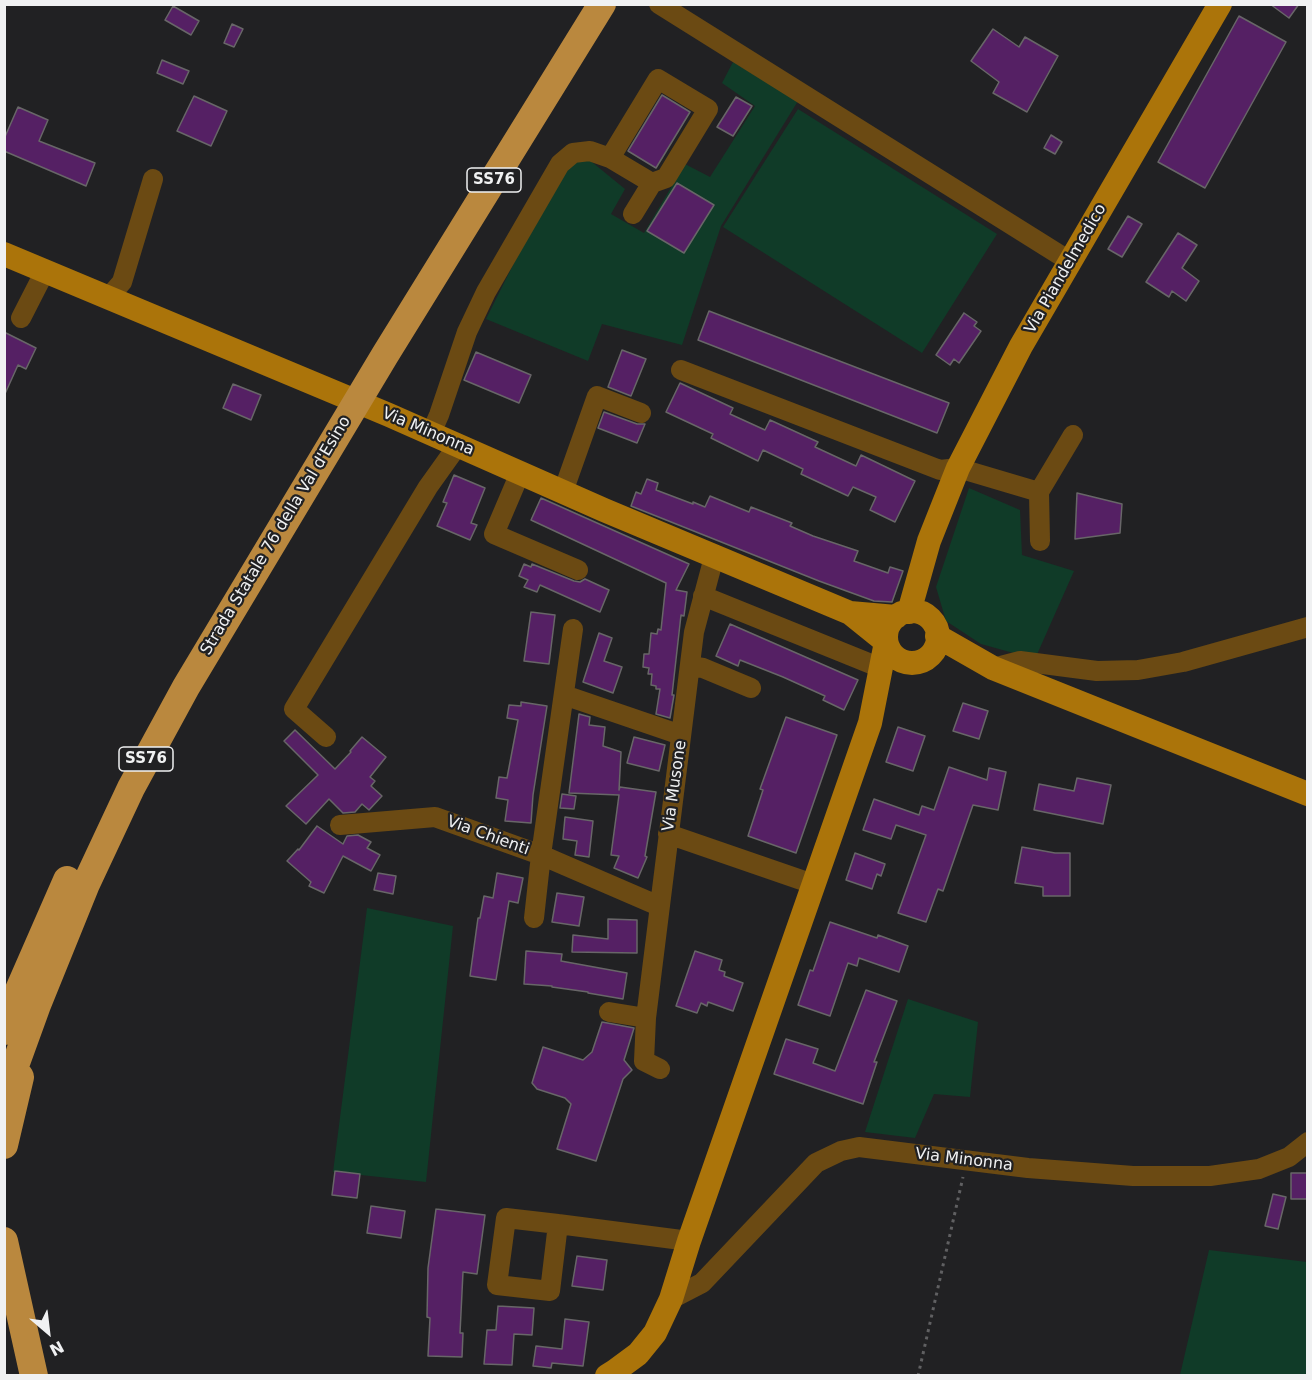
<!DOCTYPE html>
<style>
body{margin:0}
#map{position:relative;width:1312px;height:1380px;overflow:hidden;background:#212123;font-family:"DejaVu Sans",sans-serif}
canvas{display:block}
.frame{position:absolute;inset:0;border:6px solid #f0f1f2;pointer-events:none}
.north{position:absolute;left:18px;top:1302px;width:60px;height:60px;-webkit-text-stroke:4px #212123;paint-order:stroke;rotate:152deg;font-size:16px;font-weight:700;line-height:24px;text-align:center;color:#f0f1f2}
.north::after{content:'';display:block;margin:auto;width:21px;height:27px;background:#f0f1f2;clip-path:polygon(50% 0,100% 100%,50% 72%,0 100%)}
</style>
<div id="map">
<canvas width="1312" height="1380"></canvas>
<div class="frame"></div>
<div class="north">N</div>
</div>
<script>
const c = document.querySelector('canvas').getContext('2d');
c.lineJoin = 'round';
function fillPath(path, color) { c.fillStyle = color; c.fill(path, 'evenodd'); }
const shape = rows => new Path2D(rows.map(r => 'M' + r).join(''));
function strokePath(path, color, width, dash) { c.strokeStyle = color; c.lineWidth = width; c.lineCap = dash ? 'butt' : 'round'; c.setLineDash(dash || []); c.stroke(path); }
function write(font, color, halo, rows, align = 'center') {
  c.font = font + ' "DejaVu Sans",sans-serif'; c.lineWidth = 4.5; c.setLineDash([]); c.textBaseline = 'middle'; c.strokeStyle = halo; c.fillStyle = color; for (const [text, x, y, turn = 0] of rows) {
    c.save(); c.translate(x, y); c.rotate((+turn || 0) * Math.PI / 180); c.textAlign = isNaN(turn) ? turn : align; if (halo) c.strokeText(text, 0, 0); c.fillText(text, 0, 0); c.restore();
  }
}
fillPath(shape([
 [733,62,798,101,721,226,682,345,602,324,588,361,486,319,550,191,570,164,587,158,625,189,611,214,644,233,685,164,710,177,755,106,722,83],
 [798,109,997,234,922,353,723,227],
 [969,488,1020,510,1022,555,1074,571,1035,659,981,644,946,621,936,587],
 [367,908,453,926,426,1182,333,1172],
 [908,999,978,1022,970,1097,934,1094,915,1138,865,1132],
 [1209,1250,1307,1262,1307,1375,1180,1375]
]), '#103b28');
const building = shape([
 [1270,4,1299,4,1289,18,1270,4],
 [173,6,199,21,191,35,165,20,173,6],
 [1239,16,1286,42,1205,188,1158,162,1239,16],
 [232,24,243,29,234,47,224,43,232,24],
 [993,29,1019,47,1025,37,1058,56,1027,112,993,93,999,82,971,61,993,29],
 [162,60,189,71,183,84,157,73,162,60],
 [662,95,690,112,656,168,628,151,662,95],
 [194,96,227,111,211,146,177,131,194,96],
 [736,97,752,106,733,136,717,127,736,97],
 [18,107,48,120,39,141,95,163,86,186,4,151,4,139,18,107],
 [1051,135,1062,142,1055,154,1044,148,1051,135],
 [677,183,714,205,684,253,647,231,677,183],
 [1128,216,1142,224,1122,257,1108,249,1128,216],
 [1178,233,1197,245,1182,268,1199,281,1186,301,1172,291,1169,297,1146,282,1178,233],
 [709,311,949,403,937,433,698,340,709,311],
 [964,313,977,322,974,326,981,331,959,363,954,359,950,365,936,355,964,313],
 [4,332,36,348,26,369,18,365,4,396,4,332],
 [622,350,646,359,631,396,608,387,622,350],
 [476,352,531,375,519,403,464,380,476,352],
 [680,383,733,408,730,414,765,430,770,420,818,442,815,447,856,466,861,455,915,481,895,522,870,510,876,497,853,487,848,496,801,474,803,469,763,450,758,461,711,438,713,434,666,412,680,383],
 [233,384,261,395,251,420,223,408,233,384],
 [604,412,637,424,645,424,637,443,598,428,604,412],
 [454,475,485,488,471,523,477,525,470,540,437,526,447,503,443,502,454,475],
 [647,479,658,483,656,490,693,504,693,502,705,507,710,496,749,512,751,507,792,523,790,526,813,536,858,551,854,561,888,573,890,567,903,571,892,602,874,601,819,581,631,506,636,492,641,494,647,479],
 [1077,493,1122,504,1120,533,1075,539,1077,493],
 [541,498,689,564,676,590,687,592,684,616,681,615,672,695,674,695,670,718,656,714,660,689,656,689,656,686,651,685,652,674,648,674,649,668,643,667,644,654,649,654,651,633,657,634,658,629,661,630,666,583,531,520,541,498],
 [524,564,531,567,532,564,574,581,580,582,585,579,609,590,600,612,540,585,537,592,524,587,528,580,519,576,524,564],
 [531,612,555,615,549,664,524,661,531,612],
 [730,624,858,680,844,710,823,700,825,696,783,677,740,660,738,666,716,656,730,624],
 [599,633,612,638,604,661,622,667,613,693,583,682,599,633],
 [521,702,547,706,533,795,531,823,505,821,508,800,496,798,499,777,507,778,518,720,507,718,509,705,521,706,521,702],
 [963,703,988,711,979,739,953,731,963,703],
 [579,714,590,717,589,725,605,727,603,746,621,752,619,790,620,787,656,792,645,856,647,857,638,878,614,868,619,856,611,855,619,795,569,793,579,714],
 [786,717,837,735,796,853,748,836,763,790,760,789,786,717],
 [898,727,925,736,913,771,886,762,898,727],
 [295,730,335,769,351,752,350,751,362,737,386,757,370,777,375,781,371,786,382,796,369,810,362,804,355,812,343,813,329,799,306,824,286,806,318,775,284,741,295,730],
 [634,737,665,745,659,771,627,763,634,737],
 [949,767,987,780,989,768,1006,772,998,810,973,805,943,891,938,889,926,922,898,913,926,835,896,825,891,839,863,830,874,799,919,815,922,806,934,810,949,767],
 [1077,778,1111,785,1103,824,1034,810,1039,784,1074,791,1077,778],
 [562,794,576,796,574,809,560,808,562,794],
 [565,817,593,821,589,857,575,855,577,841,563,839,565,817],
 [317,826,343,844,347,836,358,835,371,842,367,848,380,855,371,871,343,856,324,893,309,886,311,882,287,861,298,849,299,850,317,826],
 [1022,847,1055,853,1070,853,1070,896,1043,896,1043,887,1015,883,1022,847],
 [855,853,885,864,881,876,877,874,872,889,846,880,855,853],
 [378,873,396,876,393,894,374,890,378,873],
 [497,873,523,878,518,903,509,901,496,980,470,976,478,918,480,918,484,896,493,898,497,873],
 [557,893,584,897,579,926,552,922,557,893],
 [608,919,637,920,637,953,572,952,573,935,608,939,608,919],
 [830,922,877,938,878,935,908,946,899,972,859,958,857,966,848,963,830,1016,798,1005,810,970,813,971,830,922],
 [526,951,562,954,561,961,627,973,623,999,588,993,588,992,552,987,552,986,524,984,526,951],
 [695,951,722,960,719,970,725,972,724,976,743,983,733,1011,708,1002,707,1006,701,1003,697,1013,676,1006,695,951],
 [866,990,897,1001,874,1062,877,1062,863,1104,774,1074,786,1039,818,1049,813,1063,835,1071,866,990],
 [602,1022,634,1028,624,1060,632,1070,623,1079,596,1161,557,1149,571,1104,565,1098,537,1089,532,1083,543,1047,583,1060,592,1052,602,1022],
 [335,1171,360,1174,357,1198,332,1195,335,1171],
 [1291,1173,1308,1173,1308,1199,1291,1199,1291,1173],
 [1273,1194,1286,1197,1278,1229,1265,1226,1273,1194],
 [371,1206,405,1211,401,1238,367,1233,371,1206],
 [436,1209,485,1215,477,1274,463,1272,460,1333,463,1333,462,1357,428,1356,430,1318,427,1317,428,1268,436,1209],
 [577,1256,607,1260,603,1290,572,1286,577,1256],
 [498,1306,534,1308,532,1335,514,1334,512,1365,484,1364,487,1330,496,1330,498,1306],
 [565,1319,589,1322,583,1366,552,1363,551,1368,533,1366,536,1346,562,1349,565,1319]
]);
fillPath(building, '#552064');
strokePath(building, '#686668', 1.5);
strokePath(shape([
 [918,1376,963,1177]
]), '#606062', 3, [3, 4.5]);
strokePath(shape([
 [659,4,1071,262],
 [610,158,658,79,708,109,666,178,652,183,633,214],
 [108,298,122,282,153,179],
 [21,318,45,271],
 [681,370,940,470,958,468,1039,492,1040,541],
 [431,433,439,415,467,332,486,292,560,164,573,153,590,151,610,158,652,183],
 [520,473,494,534,578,570],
 [563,492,597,396,641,413],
 [1039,492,1073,435],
 [703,596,881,668],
 [573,629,541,855,659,906],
 [690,666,703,668,751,688],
 [993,668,1020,661,1097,671,1138,670,1183,662,1308,627],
 [564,695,681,735],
 [326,737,294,709,428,487,458,445],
 [340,825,435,817,541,855,534,918],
 [668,834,813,884],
 [609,1012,646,1018],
 [660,1069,644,1061,646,1018,694,632,714,557],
 [558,1224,550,1291,497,1285,506,1218,558,1224,689,1241],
 [671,1299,702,1283,816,1163,841,1151,859,1147,1028,1168,1133,1176,1210,1176,1259,1169,1289,1157,1308,1142]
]), '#6b4a13', 20);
strokePath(shape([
 [4,254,389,415,604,510,850,613,896,617],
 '886 637a26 26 0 1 1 52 0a26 26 0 1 1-52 0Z',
 [909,612,929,541,958,468,1021,346,1220,4],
 [937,636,993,668,1308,794],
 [607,1376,615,1371,638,1354,655,1333,671,1299,689,1241,870,723,886,642,850,613]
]), '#ab740a', 24);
strokePath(shape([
 [4,1031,18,992,67,880],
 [4,1096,37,1005,86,884,131,788,186,687,385,355,602,4],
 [4,1145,20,1077],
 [4,1241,34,1376]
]), '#ba883e', 28);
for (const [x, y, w] of [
 [494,180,54],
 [146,759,54]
]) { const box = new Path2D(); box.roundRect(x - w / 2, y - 12, w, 24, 4.5); c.fillStyle = '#212123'; c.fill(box); strokePath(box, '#f0f1f2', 1.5); }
write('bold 15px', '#f0f1f2', null, [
 ["SS76",494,180],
 ["SS76",146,759]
]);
write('16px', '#f0f1f2', '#212123', [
 ["Via Piandelmedico",1066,269,-60],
 ["Via Minonna",428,432,23],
 ["Strada Statale 76 della Val d'Esino",276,536,-59],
 ["Via Musone",675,786,-82],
 ["Via Chienti",488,836,20],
 ["Via Minonna",964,1160,7]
]);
</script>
